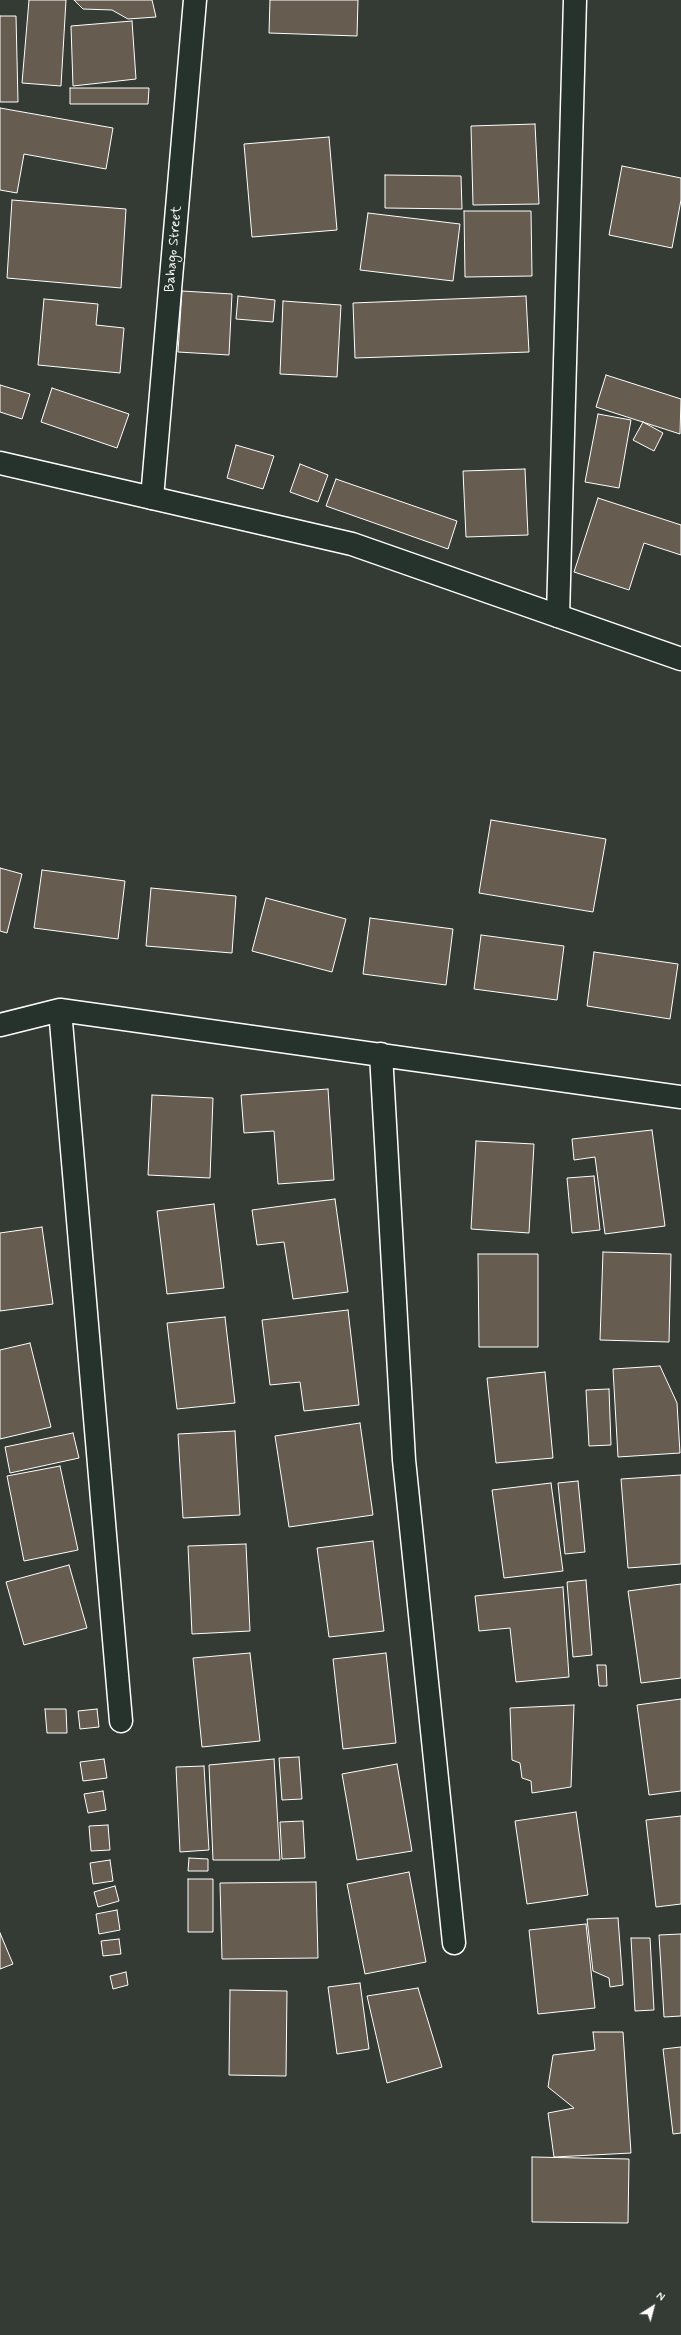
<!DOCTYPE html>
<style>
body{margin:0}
#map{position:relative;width:681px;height:2335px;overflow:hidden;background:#333b34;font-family:Mynerve,sans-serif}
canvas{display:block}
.north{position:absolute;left:633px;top:2287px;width:40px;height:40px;-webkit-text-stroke:3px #26332d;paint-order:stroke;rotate:36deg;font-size:11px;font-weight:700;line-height:16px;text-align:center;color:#fff}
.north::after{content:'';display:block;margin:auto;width:14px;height:18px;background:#fff;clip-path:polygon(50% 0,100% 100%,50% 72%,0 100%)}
</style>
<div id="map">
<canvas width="681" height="2335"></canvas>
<div class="north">N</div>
</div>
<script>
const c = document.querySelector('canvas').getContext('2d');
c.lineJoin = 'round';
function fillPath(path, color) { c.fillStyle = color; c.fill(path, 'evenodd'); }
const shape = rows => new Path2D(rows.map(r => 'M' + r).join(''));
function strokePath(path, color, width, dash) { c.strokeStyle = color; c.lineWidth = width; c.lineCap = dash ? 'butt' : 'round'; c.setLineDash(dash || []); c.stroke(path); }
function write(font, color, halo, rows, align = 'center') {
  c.font = font + ' Mynerve,sans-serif'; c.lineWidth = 3.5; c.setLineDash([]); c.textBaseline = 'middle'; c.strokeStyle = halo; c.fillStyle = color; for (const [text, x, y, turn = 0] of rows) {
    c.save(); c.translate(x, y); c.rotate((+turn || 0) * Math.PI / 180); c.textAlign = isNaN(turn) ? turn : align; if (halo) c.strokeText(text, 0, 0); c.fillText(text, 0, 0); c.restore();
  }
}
const building = shape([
 [29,0,66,0,61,86,22,83,29,0],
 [74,0,152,0,156,17,128,19,112,10,83,9,74,0],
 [270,0,358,0,357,36,269,33,270,0],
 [0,16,16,16,18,102,0,102,0,16],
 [132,21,136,79,73,86,71,26,132,21],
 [70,88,149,88,148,104,70,104,70,88],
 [0,108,113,128,106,169,24,154,17,193,0,190,0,108],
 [535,124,539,204,473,205,471,126,535,124],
 [329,137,337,230,252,237,244,144,329,137],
 [622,166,681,178,681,200,672,248,609,235,622,166],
 [385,175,461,176,462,209,385,208,385,175],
 [12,200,126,209,121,288,7,278,12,200],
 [464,211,531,211,532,276,465,277,464,211],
 [368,213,460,224,453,281,360,270,368,213],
 [182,291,232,294,229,355,178,352,182,291],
 [238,296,275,300,273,322,236,319,238,296],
 [526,296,529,352,355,358,353,303,526,296],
 [44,299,98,304,96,325,124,328,120,373,38,365,44,299],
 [283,301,341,305,337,377,280,374,283,301],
 [606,375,681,399,680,434,596,407,606,375],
 [0,385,30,394,22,419,0,412,0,385],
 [52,388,129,414,117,448,41,422,52,388],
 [598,414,631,420,619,488,585,482,598,414],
 [643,422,663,433,654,451,633,440,643,422],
 [236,445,274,456,263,489,227,478,236,445],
 [300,464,328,475,318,502,290,492,300,464],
 [525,469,528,535,466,537,463,471,525,469],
 [336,479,457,521,448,549,326,506,336,479],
 [598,498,681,525,681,555,644,543,629,590,574,572,598,498],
 [491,820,606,839,593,912,479,893,491,820],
 [0,868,22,874,7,933,0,931,0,868],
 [42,870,125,881,118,939,34,928,42,870],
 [151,888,236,896,232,953,146,946,151,888],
 [266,898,346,919,332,972,252,951,266,898],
 [370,918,453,929,446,985,363,974,370,918],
 [481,935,564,946,557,1000,474,989,481,935],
 [594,952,678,964,670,1019,587,1006,594,952],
 [328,1089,334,1180,278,1184,274,1131,244,1133,241,1095,328,1089],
 [152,1095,213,1098,210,1178,148,1175,152,1095],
 [652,1130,665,1226,605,1234,595,1157,574,1160,572,1139,652,1130],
 [476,1141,534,1144,529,1233,471,1229,476,1141],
 [594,1176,600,1230,572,1233,567,1178,594,1176],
 [335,1199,348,1292,293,1299,284,1242,257,1245,252,1210,335,1199],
 [214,1204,224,1288,167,1294,157,1211,214,1204],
 [42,1227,53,1304,0,1311,0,1233,42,1227],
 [603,1252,671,1254,669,1342,600,1340,603,1252],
 [478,1254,538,1254,538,1347,479,1347,478,1254],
 [348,1310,359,1405,304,1411,300,1382,270,1385,262,1320,348,1310],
 [225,1317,235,1403,177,1409,167,1323,225,1317],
 [30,1343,51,1427,0,1439,0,1350,30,1343],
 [660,1366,677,1403,680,1453,618,1457,613,1369,660,1366],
 [545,1372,553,1458,496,1463,487,1378,545,1372],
 [609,1389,611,1445,589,1446,586,1390,609,1389],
 [360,1423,373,1515,289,1527,275,1436,360,1423],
 [235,1431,240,1515,183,1518,178,1434,235,1431],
 [73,1433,79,1458,10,1473,5,1447,73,1433],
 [60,1466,78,1550,24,1561,7,1476,60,1466],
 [681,1475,681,1564,628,1568,621,1479,681,1475],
 [578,1481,585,1552,565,1554,558,1483,578,1481],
 [551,1483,563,1571,504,1578,492,1490,551,1483],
 [373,1541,384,1631,329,1637,317,1548,373,1541],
 [246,1544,250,1631,192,1634,188,1546,246,1544],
 [69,1565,87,1628,24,1645,6,1582,69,1565],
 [586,1580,592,1655,573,1657,567,1582,586,1580],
 [681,1584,681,1678,641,1683,628,1591,681,1584],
 [563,1587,569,1677,516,1682,510,1628,479,1631,475,1596,563,1587],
 [250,1653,260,1741,202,1747,193,1658,250,1653],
 [386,1653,396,1743,343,1749,333,1659,386,1653],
 [597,1665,606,1665,607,1686,599,1686,597,1665],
 [681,1699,681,1791,649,1795,637,1705,681,1699],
 [574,1705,571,1787,532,1793,531,1781,522,1778,520,1763,512,1760,510,1708,574,1705],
 [45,1709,66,1709,67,1733,47,1733,45,1709],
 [97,1709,99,1727,80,1729,78,1711,97,1709],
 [299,1757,302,1799,282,1800,279,1758,299,1757],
 [104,1759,107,1778,83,1781,80,1762,104,1759],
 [274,1759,280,1860,213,1860,209,1765,274,1759],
 [397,1764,412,1851,357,1860,342,1774,397,1764],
 [204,1766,209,1850,180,1852,176,1767,204,1766],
 [103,1791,106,1810,88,1813,84,1794,103,1791],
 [576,1812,588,1895,527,1904,515,1821,576,1812],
 [681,1816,681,1904,656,1907,646,1820,681,1816],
 [303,1821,305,1858,282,1859,280,1822,303,1821],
 [108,1825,110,1850,91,1851,89,1826,108,1825],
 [189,1858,208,1859,208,1871,188,1871,189,1858],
 [110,1860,113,1881,93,1884,90,1863,110,1860],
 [409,1872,426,1962,365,1974,347,1884,409,1872],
 [188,1879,213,1879,213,1932,188,1932,188,1879],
 [316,1882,318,1958,222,1959,220,1883,316,1882],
 [115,1886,119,1901,98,1907,94,1892,115,1886],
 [117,1910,120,1930,99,1934,96,1914,117,1910],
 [618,1918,623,1985,610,1987,609,1978,593,1971,587,1919,618,1918],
 [586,1924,595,2008,538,2014,529,1930,586,1924],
 [0,1933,13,1964,0,1969,0,1933],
 [681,1934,681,2016,664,2017,659,1935,681,1934],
 [631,1938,650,1938,654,2010,635,2011,631,1938],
 [119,1939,121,1954,103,1956,101,1941,119,1939],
 [126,1972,128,1985,113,1989,110,1976,126,1972],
 [360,1983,369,2049,337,2054,328,1987,360,1983],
 [418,1988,442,2067,387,2083,367,1996,418,1988],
 [230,1990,287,1991,286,2076,229,2075,230,1990],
 [593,2032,623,2032,631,2153,554,2157,548,2113,574,2108,548,2087,553,2055,595,2050,593,2032],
 [681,2047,681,2133,673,2134,663,2049,681,2047],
 [532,2157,629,2159,628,2223,532,2222,532,2157]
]);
fillPath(building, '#665c50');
strokePath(building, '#fff', 1);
const street = shape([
 [152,498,195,0],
 [558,616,575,0],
 [60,1010,121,1721],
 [0,1025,60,1010,681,1097],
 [381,1054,404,1460,454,1943]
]);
const secondary = shape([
 [0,463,352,544,681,659]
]);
strokePath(street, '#fff', 25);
strokePath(secondary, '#fff', 25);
strokePath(street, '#26332d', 22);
strokePath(secondary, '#26332d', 22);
write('14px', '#fff', '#26332d', [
 ["Bahago Street",174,249,-85]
]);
</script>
